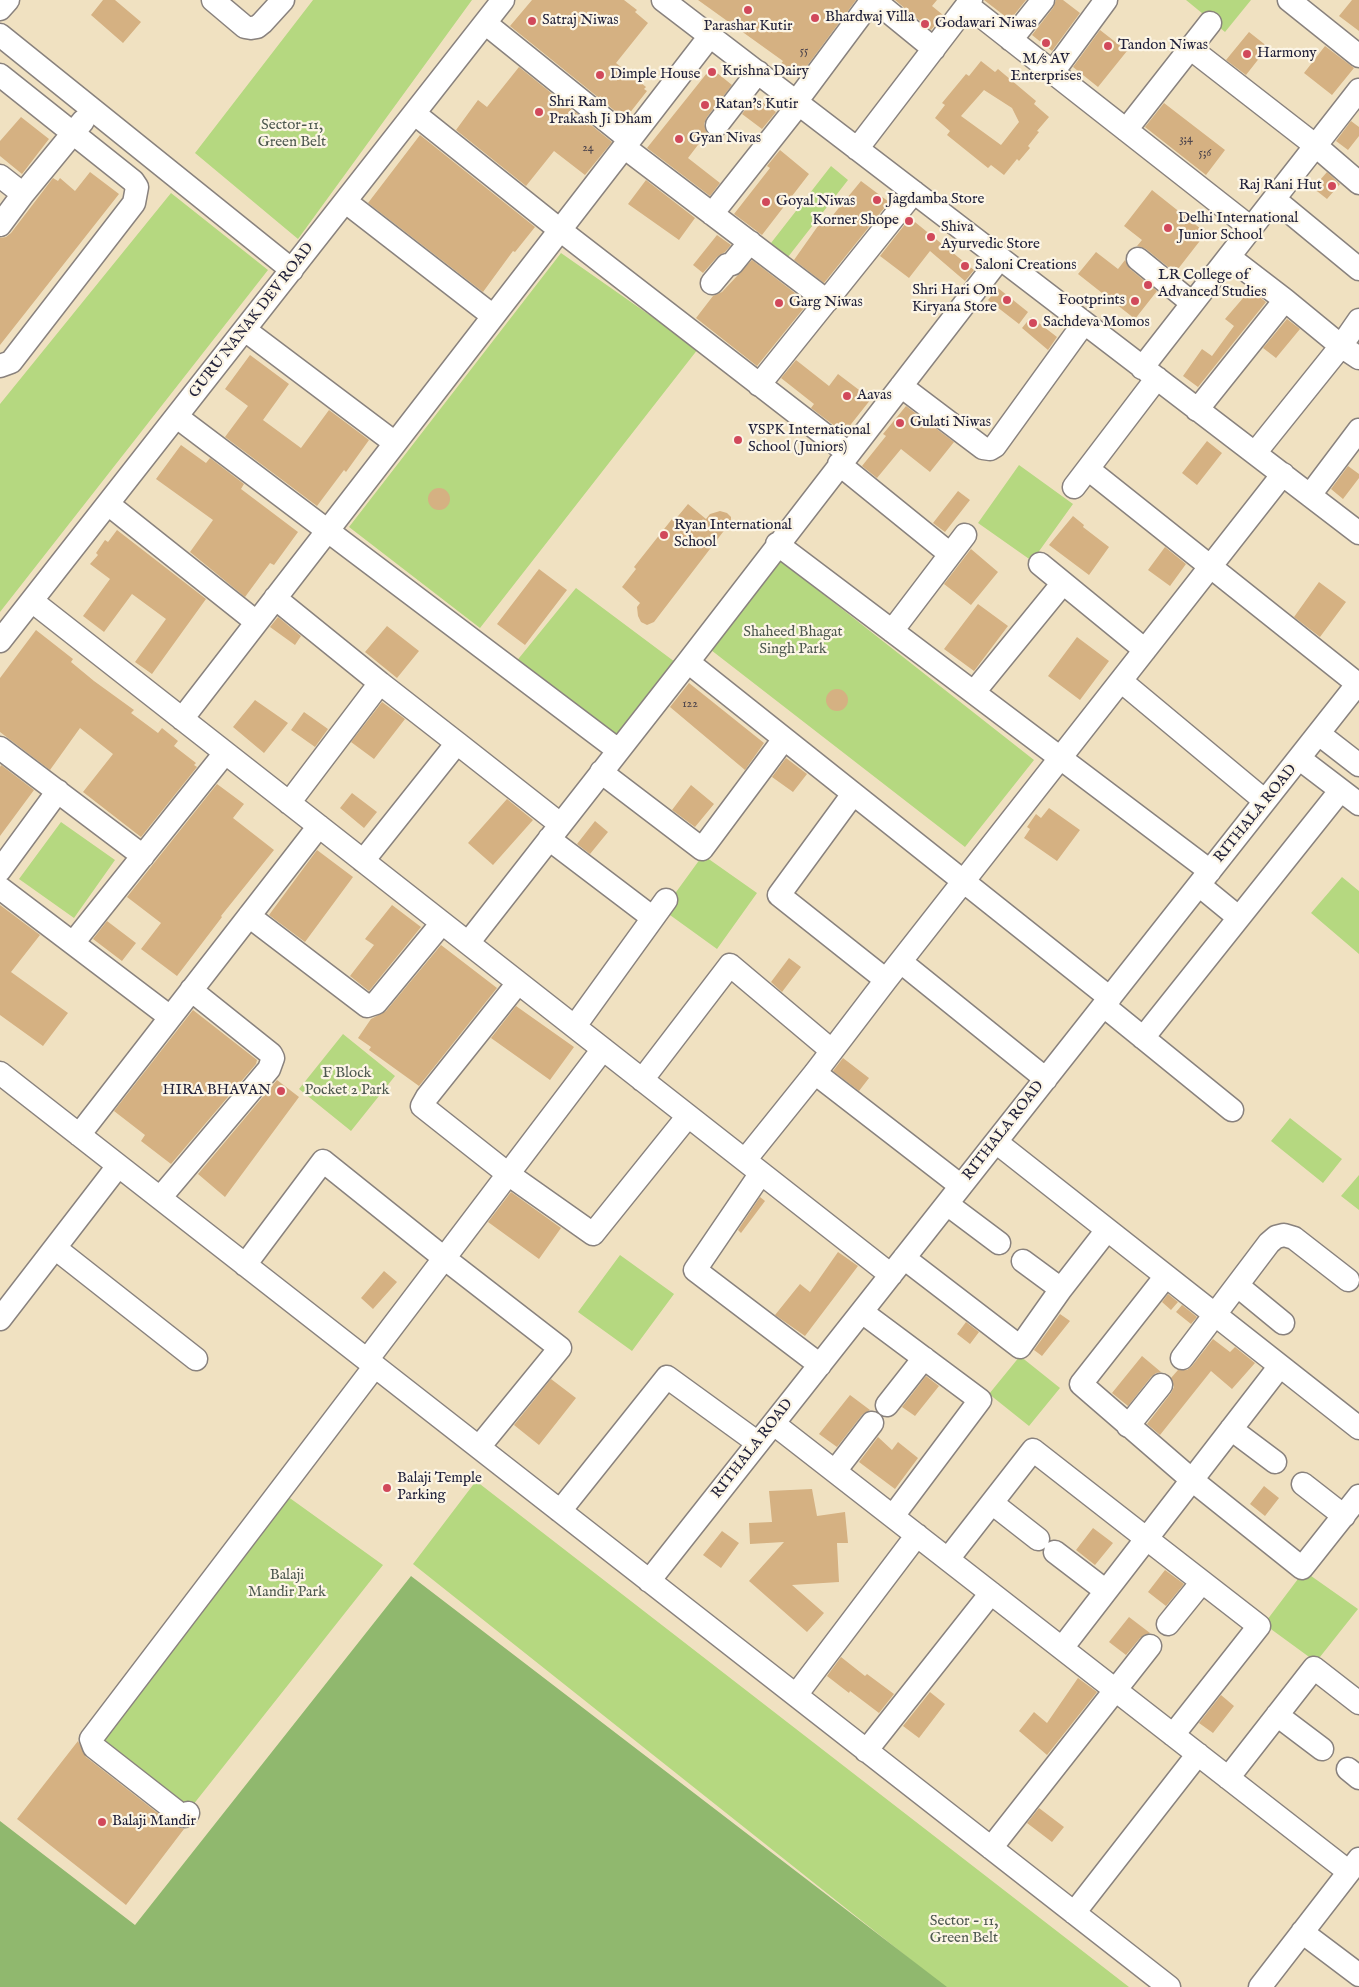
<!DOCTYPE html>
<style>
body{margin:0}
canvas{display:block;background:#f0e1c1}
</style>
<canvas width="1359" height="1987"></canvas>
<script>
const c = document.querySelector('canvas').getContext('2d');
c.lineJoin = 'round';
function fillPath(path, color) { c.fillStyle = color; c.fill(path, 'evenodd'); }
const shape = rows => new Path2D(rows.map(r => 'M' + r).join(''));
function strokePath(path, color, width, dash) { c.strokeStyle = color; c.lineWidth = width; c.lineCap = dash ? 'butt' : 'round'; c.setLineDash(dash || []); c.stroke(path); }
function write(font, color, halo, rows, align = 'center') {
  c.font = font + ' "IM FELL English",serif'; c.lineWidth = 4.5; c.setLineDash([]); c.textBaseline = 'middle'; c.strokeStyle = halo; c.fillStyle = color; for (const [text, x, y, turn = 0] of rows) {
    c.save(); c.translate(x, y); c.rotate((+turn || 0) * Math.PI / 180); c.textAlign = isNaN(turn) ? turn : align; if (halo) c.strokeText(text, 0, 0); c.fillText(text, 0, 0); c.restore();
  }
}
fillPath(shape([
 [313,0,472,0,298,239,195,153],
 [1186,0,1251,0,1225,32],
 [831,166,848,180,788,257,771,243],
 [171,193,268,270,0,612,0,404],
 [561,253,698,349,480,628,349,527],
 [1019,465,1073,504,1032,561,978,523],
 [781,561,1034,760,965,847,711,650],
 [576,588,675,662,618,742,515,663],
 [61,822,115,860,74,918,19,879],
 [703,855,757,893,717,949,663,910],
 [1342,877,1359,891,1359,954,1311,913],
 [343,1034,395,1076,351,1131,299,1089],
 [1290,1118,1342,1159,1323,1183,1271,1141],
 [1359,1175,1359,1210,1341,1196],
 [620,1255,674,1294,632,1351,578,1312],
 [1020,1356,1060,1388,1029,1426,989,1394],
 [476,1481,1129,1987,945,1987,413,1564],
 [280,1491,383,1565,185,1815,92,1740],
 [1304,1571,1358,1609,1316,1662,1264,1624]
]), '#b5d880');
fillPath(shape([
 [411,1576,947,1987,0,1987,0,1821,135,1925]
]), '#90b86e');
fillPath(shape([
 [103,0,115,0,141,22,123,43,91,15],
 [532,0,624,0,637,10,635,12,648,23,616,63,646,87,644,89,647,91,625,119,510,26],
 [698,0,856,0,798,78,780,65,783,61],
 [895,0,937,0,932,6,943,15,931,30],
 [984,0,1026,0,1010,20],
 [1056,0,1063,0,1080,13,1052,51,1032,35,1053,8],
 [1352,0,1359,0,1359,31,1339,16],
 [1100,30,1127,51,1098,87,1073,67],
 [1249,32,1268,47,1246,75,1226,60],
 [1325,46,1354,68,1332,95,1304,73],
 [981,61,995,72,998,69,1036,101,1034,104,1049,117,1037,131,1039,132,1028,146,1030,148,1019,161,1017,159,1004,175,991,165,988,168,947,135,950,131,935,118,945,105,942,103,966,74,969,76],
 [984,90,1012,108,1019,122,1001,145,961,116],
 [519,67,612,142,585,175,554,151,526,186,456,130,478,100,487,107],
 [711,68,732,85,707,117,704,124,707,133,688,158,720,183,710,196,647,148],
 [755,97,776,112,762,129,742,114],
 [1164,103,1225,150,1206,175,1145,127],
 [21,117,49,139,22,174,0,156,0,141],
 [1351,121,1359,127,1359,136,1348,150,1336,141],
 [420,135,535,227,515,252,513,251,483,292,368,203],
 [780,150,809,174,762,235,734,214,770,168,767,166],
 [90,172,119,194,0,345,0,238,6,237,11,233,53,178,58,181,60,178,75,191],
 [1327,172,1340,184,1327,199,1313,188],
 [646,180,695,218,679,240,628,204],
 [861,181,889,202,824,283,794,260,820,223,824,226],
 [1152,190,1206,233,1178,269,1176,267,1173,271,1146,249,1137,246,1142,240,1124,226],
 [910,218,974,270,965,281,930,251,909,278,880,256],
 [717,235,731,245,725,252,717,257,703,273,693,265],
 [1096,252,1118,269,1125,260,1130,269,1157,291,1135,319,1078,274],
 [752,260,808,303,757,366,696,318,713,296,722,292],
 [998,288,1028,312,1019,324,988,300],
 [1250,290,1266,302,1198,387,1183,376,1202,349,1212,356,1234,326,1225,319],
 [1031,317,1057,337,1048,350,1022,328],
 [1287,319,1300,329,1276,358,1263,348],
 [250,355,289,384,263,420,301,448,329,410,369,440,346,472,344,470,317,506,225,437,248,406,225,389],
 [796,360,829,386,838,374,871,399,844,433,811,408,814,404,781,378],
 [906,406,954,442,930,472,901,449,877,478,862,466,886,436,883,434],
 [1207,441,1222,453,1197,485,1182,473],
 [181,445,206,463,210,458,244,484,241,489,298,532,274,565,270,563,245,597,190,552,213,520,156,479],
 [1348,466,1359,474,1359,478,1343,499,1331,489],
 '428 499a11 11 0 1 1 22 0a11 11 0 1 1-22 0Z',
 [958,491,970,500,945,532,933,523],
 [688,504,706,519,710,514,720,511,727,513,731,517,731,524,723,532,654,622,647,625,641,622,638,616,637,607,640,603,622,587,636,569,634,567,672,519,674,521],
 [1073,516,1084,525,1083,527,1109,547,1089,575,1049,545],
 [117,530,206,599,152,674,135,662,166,619,132,594,104,632,83,616,110,579,90,564,98,555,96,553,105,540,108,542],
 [1165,547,1186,564,1170,586,1148,570],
 [971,549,998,572,971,605,944,584],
 [539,569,567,590,525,645,497,624],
 [1319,582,1346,602,1320,637,1294,617],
 [978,604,1008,626,974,671,944,649],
 [278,617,301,636,295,645,270,627],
 [387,626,419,651,397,678,365,652],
 [36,630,73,659,71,662,94,681,134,710,131,713,158,733,162,728,178,741,174,746,196,763,194,765,197,767,141,837,83,792,113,754,80,728,50,770,0,732,0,678],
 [1077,637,1109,661,1080,700,1048,676],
 [689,683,764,743,745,770,670,707],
 '826 700a11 11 0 1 1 22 0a11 11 0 1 1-22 0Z',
 [255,700,288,723,264,753,233,727],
 [382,702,405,719,374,759,351,742],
 [304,712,328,729,315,747,291,730],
 [786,758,807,774,793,792,772,777],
 [1,765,34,790,0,836,0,767],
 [217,784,244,804,233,818,274,850,221,916,222,917,177,976,141,949,161,923,127,897],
 [691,785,714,804,695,827,672,810],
 [352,793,377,812,364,828,340,808],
 [507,799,533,820,493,865,468,843],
 [1049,808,1080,830,1057,861,1024,838,1030,829,1027,827,1036,814,1041,818],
 [595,821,608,832,590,854,577,844],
 [317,850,353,877,305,942,269,915],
 [0,905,40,935,11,972,68,1013,43,1046,0,1015],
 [392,905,421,927,369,991,350,976,374,945,365,939],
 [107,921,136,943,122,961,93,939],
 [441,945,497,988,419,1086,369,1050,371,1047,358,1038,371,1019,386,1011],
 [789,958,801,967,782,992,771,982],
 [516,1006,574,1047,550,1080,491,1038],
 [193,1010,257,1060,256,1064,171,1164,141,1141,145,1135,114,1111],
 [843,1058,869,1078,859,1091,833,1071],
 [277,1080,299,1097,225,1197,198,1174],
 [511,1192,561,1228,539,1259,488,1222],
 [760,1197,765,1201,741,1233,738,1230],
 [838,1252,858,1266,805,1336,775,1315,800,1284,810,1292],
 [384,1271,397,1282,373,1309,361,1298],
 [1168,1294,1178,1302,1171,1310,1162,1302],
 [1182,1305,1197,1317,1191,1324,1176,1312],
 [1060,1314,1070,1321,1042,1356,1034,1350],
 [966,1322,979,1332,970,1344,957,1334],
 [1213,1339,1230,1352,1235,1347,1255,1363,1232,1389,1211,1371,1160,1435,1147,1424,1171,1393,1174,1387,1171,1378,1178,1370,1187,1370,1192,1366],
 [1142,1356,1161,1372,1156,1373,1151,1377,1128,1406,1112,1393],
 [926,1376,939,1386,915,1416,902,1407],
 [551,1379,576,1398,539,1445,514,1425],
 [850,1395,870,1410,862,1415,837,1447,819,1434],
 [878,1437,892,1450,898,1442,918,1458,895,1489,859,1462],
 [1264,1486,1279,1498,1265,1516,1250,1504],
 [812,1489,817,1516,845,1512,848,1543,837,1543,839,1582,792,1585,824,1613,807,1632,749,1581,784,1542,750,1544,749,1523,772,1522,769,1491],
 [1093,1528,1113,1543,1095,1565,1076,1550],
 [722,1531,739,1543,721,1568,703,1555],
 [1165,1570,1184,1584,1166,1606,1148,1592],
 [1129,1617,1150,1633,1140,1638,1126,1655,1109,1642],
 [841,1657,865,1676,867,1674,894,1694,879,1713,850,1691,849,1693,827,1676],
 [1078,1678,1097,1692,1047,1755,1019,1731,1034,1712,1047,1723],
 [930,1692,945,1704,919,1738,903,1726],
 [1221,1695,1234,1706,1213,1733,1199,1723],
 [78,1741,86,1757,173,1825,184,1829,126,1905,17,1819],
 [1039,1808,1064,1827,1052,1842,1027,1823]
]), '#d5b182');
const minor = shape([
 [213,0,245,27,251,28,257,27,262,23,283,0],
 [663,0,1359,533],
 [874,0,934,49],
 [1289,0,1359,56],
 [967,5,1251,228],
 [0,9,8,0],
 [485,23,629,139],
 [0,35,292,270],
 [1011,40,1043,0],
 [1190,48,1316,146,1359,183],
 [1053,72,1106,0],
 [0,75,133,181,137,187,134,203,11,362,0,366],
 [796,102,872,0],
 [415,114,560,230,848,453],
 [717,125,758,72],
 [1126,130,1210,23],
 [624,147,827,301],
 [857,149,971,0],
 [0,176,23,194,83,121],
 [1274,199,1359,269],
 [346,202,493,316],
 [712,214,799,104],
 [0,225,23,194],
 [1229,257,1285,300,1341,346,1255,453],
 [1138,259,1192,303],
 [712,283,727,265,732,264,750,242],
 [1359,320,1341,346,1359,358],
 [245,330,395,443],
 [1142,368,1359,90],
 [759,385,914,192],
 [901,386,983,448,990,449,995,446,1084,323],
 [1197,410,1285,300],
 [177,417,618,750],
 [839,464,950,554],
 [1088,469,1359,685],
 [1074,487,1157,378],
 [1310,495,1359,430],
 [108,504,255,621],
 [777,544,1210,871],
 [1040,564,1145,650],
 [275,598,380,683,289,803],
 [32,601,891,1275],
 [892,631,965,535],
 [0,641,503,0],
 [688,662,1110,998],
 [1121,681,1265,801],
 [380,683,457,743],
 [974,692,1063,583],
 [182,719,710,36],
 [1319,734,1359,765],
 [0,748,143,856],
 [1300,759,1359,804],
 [601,772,702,849,784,739],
 [853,794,779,895,886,980],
 [549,839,653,918],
 [363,861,457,743,560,824],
 [0,870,58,791],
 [1199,885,1238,917],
 [0,888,170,1017],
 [249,916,367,1006,376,1003,442,923],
 [73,943,225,753],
 [468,943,688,662,1000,258],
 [901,962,1046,1079],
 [518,983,427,1097,422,1106,508,1174,593,1234,688,1116],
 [1104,1006,1232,1110],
 [575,1026,666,900],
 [1143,1038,1340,791],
 [0,1073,1169,1987],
 [815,1073,961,1186],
 [642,1080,730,965,831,1050],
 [79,1135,319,826],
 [996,1142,1359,1428],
 [745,1160,815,1073,886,980,1283,474],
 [761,1173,695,1270,820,1365],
 [160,1198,269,1069,273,1058,271,1054,191,990],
 [947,1204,999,1243],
 [55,1248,196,1359],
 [904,1258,1020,1347,1061,1289,1107,1230],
 [1023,1261,1061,1289],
 [245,1265,323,1161,444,1258,560,1348,479,1447],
 [1166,1276,1081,1384,1192,1480,1302,1568,1359,1496],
 [1238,1286,1283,1323],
 [862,1312,980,1400,893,1516],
 [0,1319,118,1166],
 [1182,1358,1269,1243,1276,1237,1284,1235,1294,1238,1348,1280],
 [367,1360,603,1049],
 [887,1405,924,1358],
 [774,1424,1349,1872],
 [1128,1426,1161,1385],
 [1231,1429,1275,1462],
 [835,1471,872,1423],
 [1303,1484,1344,1516],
 [992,1503,1038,1539],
 [560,1511,667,1377,758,1443],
 [1055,1552,1106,1591],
 [948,1559,1033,1450,1147,1539,1259,1626,1173,1735],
 [649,1581,1359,682],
 [1168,1624,1202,1582],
 [1062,1648,1280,1366],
 [796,1695,917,1535],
 [1277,1715,1322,1749],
 [866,1751,991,1593],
 [1348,1769,1359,1778],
 [1228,1778,1314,1668,1359,1703],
 [188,1813,184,1816,181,1815,94,1747,91,1739,375,1366],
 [991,1848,1150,1646],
 [1074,1913,1198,1754],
 [1302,1932,1359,1975],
 [1260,1987,1359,1859]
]);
strokePath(minor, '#89827e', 25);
strokePath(minor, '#fff', 22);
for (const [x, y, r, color] of [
 [748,10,5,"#d1495b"],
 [815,18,5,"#d1495b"],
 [532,21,5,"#d1495b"],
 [925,24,5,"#d1495b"],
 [1046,43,5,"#d1495b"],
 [1108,46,5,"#d1495b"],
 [1247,54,5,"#d1495b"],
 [712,72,5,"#d1495b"],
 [600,75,5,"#d1495b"],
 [705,105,5,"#d1495b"],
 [539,112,5,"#d1495b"],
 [679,139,5,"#d1495b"],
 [1332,186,5,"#d1495b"],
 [877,200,5,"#d1495b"],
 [766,202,5,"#d1495b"],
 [909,221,5,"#d1495b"],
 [1168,228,5,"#d1495b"],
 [931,237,5,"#d1495b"],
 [965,266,5,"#d1495b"],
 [1148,285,5,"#d1495b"],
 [1007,300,5,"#d1495b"],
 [1135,301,5,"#d1495b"],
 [779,303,5,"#d1495b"],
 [1033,323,5,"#d1495b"],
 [847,396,5,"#d1495b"],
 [900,423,5,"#d1495b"],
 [738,440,5,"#d1495b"],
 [664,535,5,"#d1495b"],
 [281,1091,5,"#d1495b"],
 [387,1488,5,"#d1495b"],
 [102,1822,5,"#d1495b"]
]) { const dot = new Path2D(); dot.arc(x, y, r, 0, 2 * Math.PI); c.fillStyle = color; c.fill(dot); strokePath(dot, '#fcf5e5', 2); }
write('12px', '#4f464d', null, [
 ["55",804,52],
 ["3;4",1186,140],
 ["24",588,149],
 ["5;6",1205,154],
 ["122",690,705]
]);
write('15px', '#22223b', '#fcf5e5', [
 ["Bhardwaj Villa",825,18],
 ["Satraj Niwas",542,21],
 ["Godawari Niwas",935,24],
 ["Parashar Kutir",748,27,"center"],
 ["Tandon Niwas",1118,46],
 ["Harmony",1257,54],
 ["M/s AV",1046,60,"center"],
 ["Enterprises",1046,77,"center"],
 ["Krishna Dairy",722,72],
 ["Dimple House",610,75],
 ["Shri Ram",549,103],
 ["Prakash Ji Dham",549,120],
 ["Ratan's Kutir",715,105],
 ["Gyan Nivas",689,139],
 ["Raj Rani Hut",1322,186,"right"],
 ["Jagdamba Store",887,200],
 ["Goyal Niwas",776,202],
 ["Delhi International",1178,219],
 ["Junior School",1178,236],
 ["Korner Shope",899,221,"right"],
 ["Shiva",941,228],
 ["Ayurvedic Store",941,245],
 ["Saloni Creations",975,266],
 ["LR College of",1158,276],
 ["Advanced Studies",1158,293],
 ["Shri Hari Om",997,291,"right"],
 ["Kiryana Store",997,308,"right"],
 ["Footprints",1125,301,"right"],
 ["Garg Niwas",789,303],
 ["Sachdeva Momos",1043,323],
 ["Aavas",857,396],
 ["Gulati Niwas",910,423],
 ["VSPK International",748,431],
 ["School (Juniors)",748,448],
 ["Ryan International",674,526],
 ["School",674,543],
 ["HIRA BHAVAN",271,1091,"right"],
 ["Balaji Temple",397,1479],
 ["Parking",397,1496],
 ["Balaji Mandir",112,1822]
], 'left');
write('15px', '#4e5950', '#fcf5e5', [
 ["Sector-11,",292,126],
 ["Green Belt",292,143],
 ["Shaheed Bhagat",793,633],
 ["Singh Park",793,650],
 ["F Block",347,1074],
 ["Pocket 2 Park",347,1091],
 ["Balaji",287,1576],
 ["Mandir Park",287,1593],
 ["Sector - 11,",964,1922],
 ["Green Belt",964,1939]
]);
write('15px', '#22223b', '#fcf5e5', [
 ["GURU NANAK DEV ROAD",252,321,-52],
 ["RITHALA ROAD",1256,814,-51],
 ["RITHALA ROAD",1004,1131,-52],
 ["RITHALA ROAD",753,1449,-52]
]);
</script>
